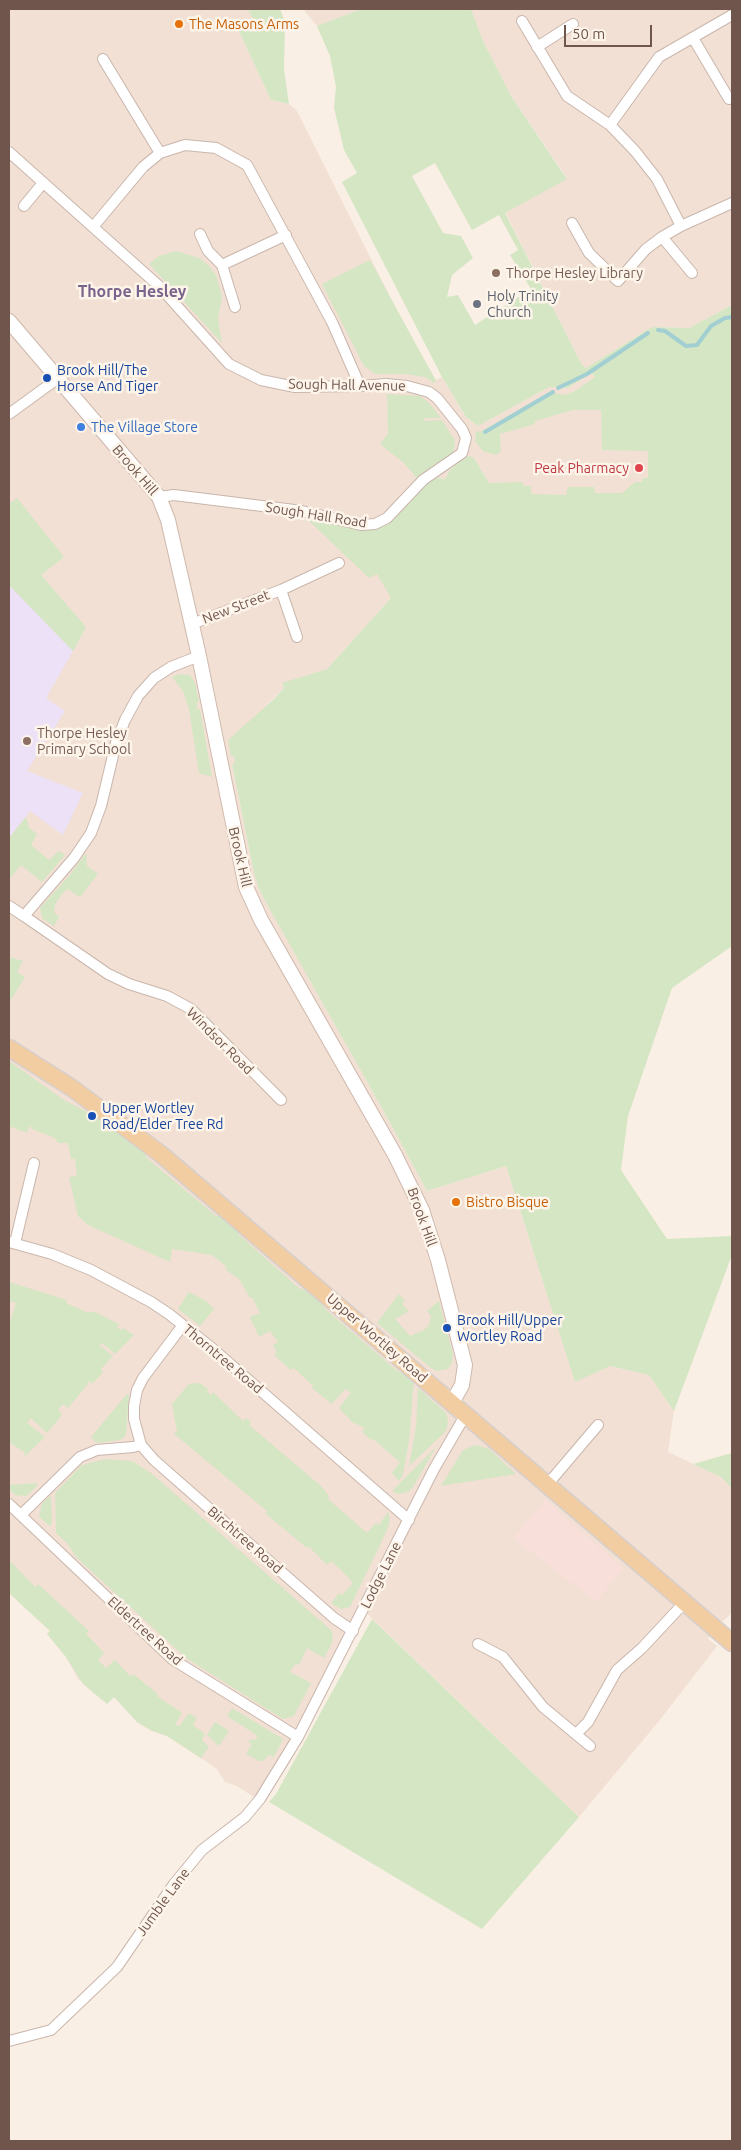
<!DOCTYPE html>
<style>
body{margin:0}
#map{position:relative;width:741px;height:2150px;overflow:hidden;background:#faefe4;font-family:Ubuntu,sans-serif}
canvas{display:block}
.frame{position:absolute;inset:0;border:10px solid #70554c;pointer-events:none}
.scale{position:absolute;left:564px;top:25px;width:88px;height:22px;box-sizing:border-box;border:2px solid #70554c;border-top:0;padding-left:6px;font-size:15px;line-height:18px;white-space:nowrap;color:#70554c;-webkit-text-stroke:4px #fdf4ea;paint-order:stroke}
</style>
<div id="map">
<canvas width="741" height="2150"></canvas>
<div class="frame"></div>
<div class="scale">50 m</div>
</div>
<script>
const c = document.querySelector('canvas').getContext('2d');
c.lineJoin = 'round';
function fillPath(path, color) { c.fillStyle = color; c.fill(path, 'evenodd'); }
const shape = rows => new Path2D(rows.map(r => 'M' + r).join(''));
function strokePath(path, color, width, dash) { c.strokeStyle = color; c.lineWidth = width; c.lineCap = dash ? 'butt' : 'round'; c.setLineDash(dash || []); c.stroke(path); }
function write(font, color, halo, rows, align = 'center') {
  c.font = font + ' Ubuntu,sans-serif'; c.lineWidth = 5; c.setLineDash([]); c.textBaseline = 'middle'; c.strokeStyle = halo; c.fillStyle = color; for (const [text, x, y, turn = 0] of rows) {
    c.save(); c.translate(x, y); c.rotate((+turn || 0) * Math.PI / 180); c.textAlign = isNaN(turn) ? turn : align; if (halo) c.strokeText(text, 0, 0); c.fillText(text, 0, 0); c.restore();
  }
}
fillPath(shape([
 [9,9,248,9,254,19,236,25,271,100,289,104,297,111,403,323,436,380,442,377,466,417,478,426,549,387,568,388,591,373,666,447,654,496,569,512,489,483,474,458,463,458,450,470,445,479,436,478,416,494,387,524,391,598,327,669,282,684,284,688,256,716,231,756,234,756,236,764,232,765,254,873,259,889,383,1110,427,1191,506,1166,575,1381,610,1366,649,1375,674,1411,668,1452,721,1477,732,1489,732,1613,722,1622,708,1639,717,1646,659,1721,579,1817,359,1606,297,1729,257,1799,237,1786,225,1782,217,1769,179,1744,167,1736,152,1731,137,1722,114,1697,107,1704,78,1679,66,1657,47,1634,50,1631,9,1593],
 [303,9,361,9,317,26],
 [471,9,732,9,732,305,689,328,652,327,586,368,582,365,505,212,567,178,511,96,483,41]
]), '#f1e0d3');
fillPath(shape([
 [545,1499,624,1569,596,1602,513,1538]
]), '#f9dfd9');
fillPath(shape([
 [9,585,73,651,46,698,65,711,27,771,83,793,63,835,30,811,9,838]
]), '#ece1f6');
fillPath(shape([
 [248,9,280,9,285,22,284,69,289,104,271,100,236,25,253,19],
 [361,9,471,9,483,41,511,96,567,179,505,213,582,365,586,368,652,327,689,328,732,305,732,946,672,988,628,1116,621,1170,667,1239,732,1236,732,1255,674,1411,649,1375,610,1366,575,1382,506,1166,427,1191,383,1110,268,906,259,889,254,873,232,764,235,763,234,756,231,756,228,740,274,699,284,688,282,683,327,669,391,598,377,574,369,578,305,517,376,527,387,524,430,481,436,478,445,479,450,470,463,458,469,456,474,458,489,483,522,482,524,486,531,486,531,494,566,495,568,487,594,487,595,493,622,493,635,482,642,482,643,478,648,478,648,451,602,450,601,410,573,410,535,421,535,424,500,434,501,451,496,455,483,451,475,441,476,432,482,431,549,392,566,395,575,391,595,377,591,373,568,388,549,387,478,426,466,417,442,377,342,182,357,173,344,150,334,108,336,87,330,56,317,26],
 [435,163,472,230,499,215,518,250,510,255,531,289,475,325,458,295,447,297,452,275,473,258,461,236,443,233,412,176],
 [176,251,199,258,208,265,216,275,222,296,218,319,222,343,149,264,159,256],
 [370,260,436,381,434,383,425,377,405,374,376,374,364,366,322,284],
 [387,394,420,396,429,403,441,418,424,418,425,421,442,420,455,441,453,455,417,478,404,463,380,444,388,434],
 [17,498,64,557,41,575,86,627,73,651,9,585,9,504],
 [180,674,190,675,195,683,199,701,197,702,197,709,200,709,212,777,199,773,189,709,183,691,172,677],
 [26,817,29,828,37,834,31,845,49,860,59,851,65,855,42,882,21,865,9,879,9,838],
 [86,853,87,866,98,874,80,897,67,889,62,894,55,905,54,912,59,917,54,926,42,918,40,908,69,876],
 [9,957,23,961,17,972,25,977,11,1000,9,999],
 [9,1061,64,1100,89,1113,87,1115,94,1121,99,1116,142,1150,148,1159,216,1216,224,1216,239,1228,238,1234,300,1289,311,1290,320,1298,325,1309,396,1370,402,1373,405,1372,414,1380,409,1441,403,1475,399,1481,392,1473,400,1462,373,1439,371,1440,362,1432,365,1428,352,1422,339,1408,351,1393,345,1389,332,1404,312,1388,313,1386,294,1368,291,1370,274,1355,277,1353,273,1345,278,1342,270,1331,259,1337,250,1317,260,1313,252,1297,250,1298,240,1280,225,1269,226,1266,212,1255,172,1249,170,1262,88,1225,78,1216,69,1177,77,1176,75,1159,71,1159,68,1143,58,1143,55,1138,32,1129,29,1125,28,1132,20,1131,13,1127,9,1128],
 [9,1282,67,1300,66,1303,86,1312,95,1312,119,1324,117,1328,122,1330,123,1328,134,1335,115,1354,102,1343,99,1345,113,1356,101,1369,103,1372,92,1384,89,1381,87,1383,88,1384,68,1408,63,1404,58,1410,62,1415,47,1433,31,1418,27,1423,45,1437,25,1456,24,1452,9,1442,9,1326,16,1303,9,1301],
 [189,1292,206,1301,214,1309,200,1326,178,1309],
 [399,1294,405,1301,402,1304,409,1311,395,1319,410,1336,424,1330,429,1325,431,1316,427,1311,439,1301,453,1354,452,1363,448,1369,436,1371,431,1368,377,1323],
 [200,1383,208,1389,207,1392,211,1395,213,1392,243,1421,246,1418,251,1422,249,1425,321,1486,329,1496,328,1499,367,1533,376,1523,379,1525,388,1512,390,1519,388,1528,350,1607,341,1609,331,1603,339,1593,342,1595,353,1583,341,1570,331,1561,327,1565,308,1546,307,1548,266,1514,267,1511,173,1433,177,1432,172,1404,189,1384],
 [418,1388,446,1413,448,1421,447,1428,444,1433,409,1466,416,1427],
 [127,1394,129,1395,126,1435,120,1440,96,1443,91,1437],
 [475,1445,489,1449,516,1474,441,1486,463,1450],
 [436,1447,413,1487,408,1492,399,1494,392,1491],
 [732,1453,732,1489,721,1477,693,1464],
 [106,1459,132,1461,151,1473,333,1632,332,1643,324,1658,307,1648,299,1665,295,1664,290,1672,311,1683,294,1716,283,1719,186,1658,77,1558,67,1543,56,1533,55,1493,82,1465],
 [37,1483,37,1486,26,1496,15,1495,9,1489,10,1485],
 [51,1495,52,1523,49,1526,39,1516,42,1504],
 [9,1560,35,1587,38,1584,89,1631,86,1634,104,1653,98,1660,106,1668,115,1660,130,1676,133,1674,158,1694,157,1696,182,1713,175,1724,179,1726,189,1713,197,1718,193,1725,205,1734,202,1740,209,1747,201,1758,167,1736,152,1731,137,1722,114,1697,107,1704,83,1684,66,1657,47,1634,50,1631,9,1593],
 [372,1619,579,1817,482,1929,269,1802,276,1794],
 [232,1708,283,1739,274,1757,269,1755,263,1761,259,1761,246,1754,252,1744,248,1742,251,1739,255,1740,258,1736,227,1716],
 [215,1722,229,1731,219,1746,207,1735]
]), '#d5e6c4');
strokePath(shape([
 [658,330,665,331,686,346,697,345,711,326,725,318,732,317],
 [558,388,587,374,648,333],
 [485,432,553,392]
]), '#a2cfd2', 4);
const minor = shape([
 [522,21,567,96,610,125,635,151,657,179,681,226],
 [693,38,729,99],
 [537,47,573,24],
 [103,59,160,153],
 [610,125,659,57,732,15],
 [9,152,159,286,229,364,261,380,295,387,360,386,386,384,407,386,429,392,437,398,462,429,466,438,462,453,423,480,387,518,375,524,361,525,302,511,174,495,159,497],
 [24,206,43,183],
 [572,223,589,253,618,281,646,249,662,237,681,226,732,203],
 [93,227,143,167,160,153,185,145,216,148,247,165,332,322,360,386],
 [200,234,208,251,222,265,286,235],
 [662,237,692,273],
 [222,265,235,307],
 [9,414,57,379],
 [281,590,297,637],
 [192,624,281,590,339,563],
 [199,656,171,667,154,678,138,696,125,720,116,743,101,806,91,833,74,858,24,916,108,974,129,984,167,996,191,1009,281,1100],
 [9,906,24,916],
 [9,1242,52,1254,91,1270,151,1302,169,1314,213,1349,409,1520],
 [15,1243,34,1163],
 [141,1445,154,1460,334,1618,353,1631],
 [547,1485,598,1425],
 [9,1504,172,1659,298,1737],
 [21,1515,80,1457,97,1450,133,1447,141,1445,134,1419,134,1406,137,1390,143,1378,183,1325],
 [478,1644,503,1657,543,1707,590,1746],
 [577,1733,588,1722,617,1670,642,1648,684,1603],
 [9,2041,51,2030,117,1967,174,1884,202,1850,245,1817,260,1799,298,1737,434,1469,466,1414]
]);
const secondary = shape([
 [9,321,159,497,168,520,199,656,246,887,261,920,395,1155,422,1210,438,1260,465,1365,462,1385,452,1403]
]);
const primary = shape([
 [9,1048,72,1088,162,1155,732,1643]
]);
strokePath(minor, '#cab6ac', 12);
strokePath(secondary, '#cfb8ac', 16);
strokePath(primary, '#d7cfcd', 19);
strokePath(minor, '#fff', 10);
strokePath(secondary, '#fff', 14);
strokePath(primary, '#f3cda2', 16);
for (const [x, y, r, color] of [
 [179,24,5,"#e8710a"],
 [496,273,5,"#8d6e63"],
 [477,304,5,"#6b7280"],
 [47,378,5,"#1a4fb4"],
 [81,427,5,"#3f7fe0"],
 [639,468,5,"#e0444e"],
 [27,741,5,"#8d6e63"],
 [92,1116,5,"#1a4fb4"],
 [456,1202,5,"#e8710a"],
 [447,1328,5,"#1a4fb4"]
]) { const dot = new Path2D(); dot.arc(x, y, r, 0, 2 * Math.PI); c.fillStyle = color; c.fill(dot); strokePath(dot, '#fdf4ea', 2); }
write('14px', '#c56008', '#fdf4ea', [
 ["The Masons Arms",189,24],
 ["Bistro Bisque",466,1202]
], 'left');
write('14px', '#785e54', '#fdf4ea', [
 ["Thorpe Hesley Library",506,273],
 ["Thorpe Hesley",37,733],
 ["Primary School",37,749]
], 'left');
write('14px', '#5b616d', '#fdf4ea', [
 ["Holy Trinity",487,296],
 ["Church",487,312]
], 'left');
write('14px', '#164399', '#fdf4ea', [
 ["Brook Hill/The",57,370],
 ["Horse And Tiger",57,386],
 ["Upper Wortley",102,1108],
 ["Road/Elder Tree Rd",102,1124],
 ["Brook Hill/Upper",457,1320],
 ["Wortley Road",457,1336]
], 'left');
write('14px', '#70554c', '#fdf4ea', [
 ["Sough Hall Avenue",347,385,1],
 ["Brook Hill",135,470,49],
 ["Sough Hall Road",316,515,9],
 ["New Street",236,607,-21],
 ["Brook Hill",240,857,77],
 ["Windsor Road",220,1041,45],
 ["Brook Hill",422,1217,70],
 ["Upper Wortley Road",377,1338,41],
 ["Thorntree Road",223,1359,40],
 ["Birchtree Road",245,1540,41],
 ["Lodge Lane",381,1575,-63],
 ["Eldertree Road",145,1631,42],
 ["Jumble Lane",163,1902,-54]
]);
write('14px', '#366cbe', '#fdf4ea', [
 ["The Village Store",91,427]
], 'left');
write('14px', '#be3a42', '#fdf4ea', [
 ["Peak Pharmacy",629,468]
], 'right');
write('bold 16px', '#7a648c', '#fdf4ea', [
 ["Thorpe Hesley",132,292]
]);
</script>
